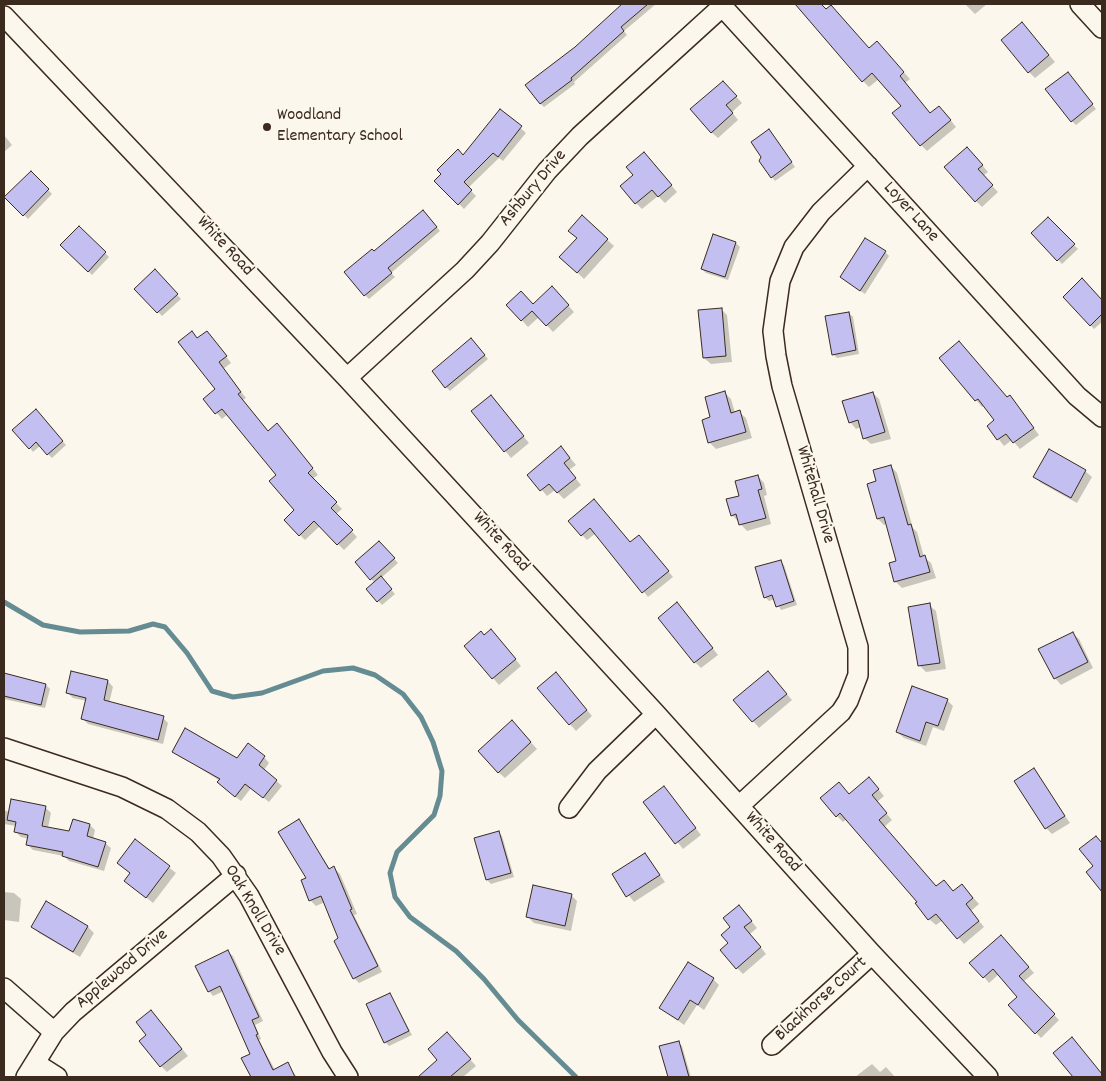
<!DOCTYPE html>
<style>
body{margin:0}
#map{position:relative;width:1106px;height:1081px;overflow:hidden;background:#fbf7ec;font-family:Dekko,sans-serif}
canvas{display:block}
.frame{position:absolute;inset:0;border:5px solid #3b2a1e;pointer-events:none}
</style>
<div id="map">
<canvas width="1106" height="1081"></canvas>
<div class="frame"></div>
</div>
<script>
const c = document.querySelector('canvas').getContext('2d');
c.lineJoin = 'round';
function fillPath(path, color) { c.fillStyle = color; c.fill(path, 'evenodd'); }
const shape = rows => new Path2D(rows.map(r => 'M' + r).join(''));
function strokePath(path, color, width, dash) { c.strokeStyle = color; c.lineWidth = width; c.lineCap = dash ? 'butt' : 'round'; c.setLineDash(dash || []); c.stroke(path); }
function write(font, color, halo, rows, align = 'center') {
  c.font = font + ' Dekko,sans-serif'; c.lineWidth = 4.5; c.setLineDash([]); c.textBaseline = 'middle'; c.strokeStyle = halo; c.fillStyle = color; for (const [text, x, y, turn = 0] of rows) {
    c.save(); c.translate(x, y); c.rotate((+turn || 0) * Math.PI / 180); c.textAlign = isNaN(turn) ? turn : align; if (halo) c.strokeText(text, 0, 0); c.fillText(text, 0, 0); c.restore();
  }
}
fillPath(shape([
 [624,4,656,4,624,31,627,35,574,82,575,84,544,107,540,103,575,48],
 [805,4,820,4,869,50,883,49,910,79,905,83,931,114,945,113,956,127,927,151,921,145,903,106,879,79,869,87,863,81,800,8],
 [965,4,987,4,975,14],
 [1028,30,1055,62,1035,78,1029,72],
 [1071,77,1096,109,1076,125,1072,121],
 [729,89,742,103,732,112,738,120,718,138,711,132],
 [501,110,526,133,503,161,499,158,468,188,476,196,464,209,436,181,463,156],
 [4,135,12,145,4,152],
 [773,135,795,167,775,181,772,177],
 [973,154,988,172,983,176,998,192,982,207,976,201],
 [650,160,677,192,665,203,658,196,642,209,636,203],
 [31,172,52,194,28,219,6,197],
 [427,215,440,231,391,273,395,277,369,299,365,295,374,252],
 [582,217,614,246,584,279,561,257,578,239],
 [1048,219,1078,249,1062,264,1033,233],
 [79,227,109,257,92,275,62,245],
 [736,243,740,247,728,280,706,273,702,269],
 [885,252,889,256,865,294,841,277],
 [155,271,181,299,162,316,136,289],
 [1082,280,1102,301,1102,322,1094,329,1065,297],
 [558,294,574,312,553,332,539,317,528,327,508,305,533,305],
 [721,309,727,315,732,362,711,364,704,358],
 [849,313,853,317,859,354,837,358,833,354],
 [212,338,231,363,223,369,246,398,243,400,268,432,283,431,318,475,312,479,342,509,336,514,357,537,344,550,320,526,305,540,285,520,295,510,278,476,228,414,222,419,205,399,217,389,198,339],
 [475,344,488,359,450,391,446,387],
 [940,359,1007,398,1010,396,1039,435,1020,449,1012,440,1004,446,988,426,996,421,984,405,982,407,976,400],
 [725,393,731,399,735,413,739,412,746,418,752,438,716,449,709,442,712,418],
 [873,393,879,399,891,439,871,444,864,438,861,427,856,429,850,422],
 [491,397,529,443,511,458,473,412],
 [40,415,66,445,52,458,40,446,33,452,30,448],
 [567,454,576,465,569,470,581,485,564,499,555,490,547,496,529,475],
 [891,466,897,473,913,528,917,532,924,557,931,563,936,578,902,588,895,581,898,562,887,524,884,525,878,519,868,485,877,482],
 [1085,471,1092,477,1077,503,1041,483,1035,477],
 [758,476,764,483,767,495,764,496,771,524,747,531,732,515,741,497],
 [594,501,630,544,639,536,673,577,648,597,596,533,587,540,582,535],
 [383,546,398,563,381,578,395,594,382,605,368,589,375,583,371,579],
 [780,561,784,565,797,605,781,610,775,599,769,601,765,597],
 [929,605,936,611,946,669,926,672,920,666],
 [683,610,718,655,701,668,695,662],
 [1072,633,1079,639,1093,668,1061,685,1055,678],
 [484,637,497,637,521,666,499,685,466,646],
 [4,675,46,685,50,689,45,708,4,699],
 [774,679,792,700,759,728,753,721],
 [562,680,592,716,576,731,538,688],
 [108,681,113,687,109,703,163,718,168,723,163,744,88,724,82,718,87,701,73,698,67,692],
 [947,700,953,706,944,731,933,727,926,746,904,738,897,732],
 [518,728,537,749,505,778,498,772],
 [173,751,237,760,264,757,269,763,264,770,282,786,269,802,251,788,241,801,224,788,220,781],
 [1033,770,1070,823,1052,834,1046,828],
 [875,785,884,796,877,802,892,820,884,827,937,887,953,893,962,885,979,904,971,911,984,927,964,944,943,920,936,925,929,919,917,903,919,902,847,819,843,822,837,816,850,795],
 [670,794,701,835,683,849,645,802],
 [45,807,51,813,48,828,70,833,90,825,95,830,93,839,105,843,111,848,104,871,69,861,64,856,33,850,27,844,29,839,21,837,15,831,16,826,4,824,4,810,9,812],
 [299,821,330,869,334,868,340,874,357,914,354,915,382,972,359,983,354,978,325,902,316,906,310,900],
 [498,832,502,836,514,877,491,884,487,880,476,839],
 [135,841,176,873,153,903,126,881,131,874],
 [645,854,665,882,634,902,613,875],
 [4,892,14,893,21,899,19,922,4,920],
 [571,895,577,901,571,931,534,923,527,916],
 [47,903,88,927,94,933,80,957,39,933,33,927],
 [745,913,757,928,750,934,766,954,743,974,737,968,730,943],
 [1007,942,1034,973,1023,982,1059,1020,1041,1038,1010,1005,1019,997,999,974,989,983,984,977],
 [228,952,233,956,263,1021,255,1025,261,1039,259,1040,275,1070,287,1064,297,1077,253,1077,243,1059,251,1054,224,991,213,996,209,991],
 [713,979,719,985,704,1010,697,1005,684,1025,661,1008],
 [390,994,412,1035,389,1046,385,1042],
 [151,1012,188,1056,167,1072,161,1066,148,1035],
 [453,1040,476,1066,463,1077,428,1077,424,1073,439,1060],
 [678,1042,682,1046,691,1077,669,1077,661,1047],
 [872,1064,880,1072,886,1067,895,1077,855,1077]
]), '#0003');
strokePath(shape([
 [4,602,43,625,80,632,129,631,153,624,165,627,187,653,212,691,233,697,262,693,323,671,353,668,375,675,403,694,421,717,433,742,442,771,440,796,434,815,397,852,390,873,395,897,410,917,456,951,484,979,518,1020,576,1077]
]), '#658c93', 5);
const building = shape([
 [622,4,648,4,621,27,624,31,571,78,572,80,540,104,525,85,575,47,622,4],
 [795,4,821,4,826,9,831,5,869,48,877,41,904,72,900,76,930,113,939,106,951,120,920,146,892,113,901,106,872,73,862,82,795,4],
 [1022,22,1049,55,1028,73,1001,40,1022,22],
 [1068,72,1093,104,1071,122,1045,89,1068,72],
 [723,81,737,96,726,105,733,113,711,133,690,109,723,81],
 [500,109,522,126,498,157,493,153,464,182,472,190,458,205,434,181,441,174,437,170,458,149,463,155,500,109],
 [769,129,792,162,771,178,759,161,761,157,751,142,769,129],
 [967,147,983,165,978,169,993,185,975,202,944,167,967,147],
 [644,152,672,185,658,197,652,190,635,204,620,186,633,175,626,167,644,152],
 [31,171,49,189,23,216,4,197,31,171],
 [423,210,437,227,388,268,392,273,364,296,344,272,372,249,374,251,423,210],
 [582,215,608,239,577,273,559,257,577,238,568,231,582,215],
 [1048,217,1075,244,1057,261,1031,233,1048,217],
 [79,226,106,252,88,272,60,245,79,226],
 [713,234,736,242,725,277,701,269,713,234],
 [865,238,886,251,860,291,840,277,865,238],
 [155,269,178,294,157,313,134,289,155,269],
 [1082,278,1102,300,1102,314,1090,326,1063,297,1082,278],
 [552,286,569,305,546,326,532,311,521,321,506,305,521,291,533,304,552,286],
 [722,308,726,356,703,358,698,310,722,308],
 [849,312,856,350,832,355,825,316,849,312],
 [192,331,197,338,207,331,227,356,219,362,241,392,238,394,268,431,277,423,313,468,308,473,337,502,331,508,353,530,337,545,314,521,299,536,284,520,294,510,269,481,276,475,222,409,215,414,203,399,215,389,178,342,192,331],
 [471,338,485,355,445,388,432,371,471,338],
 [959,341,1007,397,1010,395,1034,428,1013,443,1006,434,997,440,987,426,994,420,978,399,975,401,939,358,959,341],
 [725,391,731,413,740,410,746,432,708,443,702,420,710,417,705,397,725,391],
 [873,392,885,432,863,439,858,420,849,423,842,401,873,392],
 [491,395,524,436,504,452,471,411,491,395],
 [36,409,63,441,47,455,36,442,29,449,12,430,36,409],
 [561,446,570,458,564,463,576,478,557,493,549,484,540,491,527,475,561,446],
 [1049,449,1086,470,1071,498,1033,477,1049,449],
 [891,465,908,525,911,524,920,557,925,555,930,572,894,582,889,563,896,561,884,517,877,519,867,484,876,481,873,470,891,465],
 [758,475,762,489,758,490,766,518,739,525,736,514,731,516,726,499,739,496,735,481,758,475],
 [594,499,630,542,639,535,669,571,642,593,590,528,581,536,568,521,594,499],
 [379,541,395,558,370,580,355,562,379,541],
 [781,560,794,601,776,607,772,595,764,598,755,567,781,560],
 [381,576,392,589,377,602,366,589,381,576],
 [677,602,713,648,694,663,658,618,677,602],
 [930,603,940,663,918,666,908,607,930,603],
 [491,629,516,659,492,679,464,646,481,631,484,635,491,629],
 [1073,632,1088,662,1054,679,1038,649,1073,632],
 [71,671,108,680,104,700,164,716,158,740,81,719,86,698,66,693,71,671],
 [768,671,787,694,752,722,733,700,768,671],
 [556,672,587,710,569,725,537,688,556,672],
 [4,673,46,684,41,705,4,696,4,673],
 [912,686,948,699,938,726,926,722,920,741,896,732,912,686],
 [512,720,531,742,498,773,478,751,512,720],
 [185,728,237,758,248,743,265,756,259,765,277,780,263,798,245,784,235,797,217,782,220,779,172,752,185,728],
 [1034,768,1065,816,1045,829,1014,781,1034,768],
 [869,777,879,789,872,795,887,813,879,820,936,886,944,880,953,891,962,884,973,898,966,904,979,921,957,939,936,914,928,920,915,903,917,902,840,813,836,817,820,798,839,782,849,794,869,777],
 [664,786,696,828,675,844,643,802,664,786],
 [11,799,46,806,42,826,69,831,73,819,90,824,87,836,106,842,98,867,62,856,63,852,26,845,28,835,14,832,16,822,7,820,11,799],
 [299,819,329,869,334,866,352,909,350,910,378,966,353,979,334,941,338,938,321,896,309,901,301,880,306,878,278,832,299,819],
 [499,831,511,873,486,880,474,838,499,831],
 [1096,836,1102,843,1102,892,1086,872,1093,866,1079,849,1096,836],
 [135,839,170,866,146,898,124,881,130,873,117,863,135,839],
 [645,853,660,875,626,897,612,874,645,853],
 [533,885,572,894,565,926,526,917,533,885],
 [46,901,88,926,73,952,31,927,46,901],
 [739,905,752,921,744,927,761,947,736,969,720,950,728,943,721,935,730,927,723,918,739,905],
 [1001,935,1029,967,1019,976,1055,1014,1035,1034,1008,1005,1017,997,993,969,983,978,969,963,1001,935],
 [228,950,259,1017,252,1020,258,1034,256,1035,273,1070,288,1062,295,1077,251,1077,241,1058,250,1054,220,986,208,992,195,966,228,950],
 [688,962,714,978,698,1005,690,1000,678,1020,659,1008,688,962],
 [390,993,409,1031,384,1043,366,1004,390,993],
 [151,1010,182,1049,160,1067,139,1041,146,1035,136,1022,151,1010],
 [447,1032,471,1059,450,1077,418,1077,437,1060,428,1049,447,1032],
 [1072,1037,1102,1074,1102,1077,1073,1077,1053,1053,1072,1037],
 [679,1041,689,1077,668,1077,659,1046,679,1041]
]);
fillPath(building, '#c3bff1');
strokePath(building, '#3b2a1e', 1);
const minor = shape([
 [1080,4,1102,28],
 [722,6,1077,396,1102,417],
 [4,16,347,378,656,714,872,954,988,1077],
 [347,378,465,270,490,243,547,171,580,136,725,4],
 [4,748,122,787,167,809,198,832,221,856,249,896,332,1052,348,1077],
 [739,806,841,712,848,701,858,675,858,647,782,386,776,356,773,331,780,281,794,247,821,212,868,166],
 [569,808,597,771,656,714],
 [4,988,54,1032],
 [772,1045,872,954],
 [35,1063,57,1077],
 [26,1077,54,1032,73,1012,236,875]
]);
strokePath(minor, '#3b2a1e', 22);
strokePath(minor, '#fbf7ec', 19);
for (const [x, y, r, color] of [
 [267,127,5,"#3b2a1e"]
]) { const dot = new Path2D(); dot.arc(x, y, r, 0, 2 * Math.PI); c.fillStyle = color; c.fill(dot); strokePath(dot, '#fbf7ec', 2); }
write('18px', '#3b2a1e', '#fbf7ec', [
 ["Woodland",277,117],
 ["Elementary School",277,138]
], 'left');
write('18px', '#3b2a1e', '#fbf7ec', [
 ["Ashbury Drive",534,189,-50],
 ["Loyer Lane",910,213,48],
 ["White Road",224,247,47],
 ["Whitehall Drive",814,495,74],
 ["White Road",500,543,47],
 ["White Road",772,843,48],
 ["Oak Knoll Drive",254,911,59],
 ["Applewood Drive",123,970,-40],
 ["Blackhorse Court",822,1000,-42]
]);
</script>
